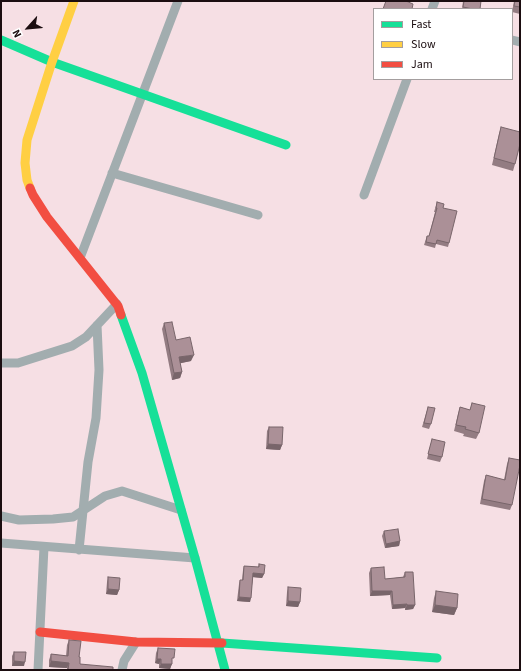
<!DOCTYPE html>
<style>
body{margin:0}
#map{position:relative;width:521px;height:671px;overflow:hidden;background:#f6dfe4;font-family:"Source Sans 3",sans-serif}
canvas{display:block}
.frame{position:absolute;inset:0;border:2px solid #1b0d10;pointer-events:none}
.legend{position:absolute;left:373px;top:8px;width:140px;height:72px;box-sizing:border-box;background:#fff;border:1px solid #a49e9f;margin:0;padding:5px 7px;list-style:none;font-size:12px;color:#1b0d10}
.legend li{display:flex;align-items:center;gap:8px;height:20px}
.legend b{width:20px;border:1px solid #a49e9f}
.north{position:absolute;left:8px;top:8px;width:40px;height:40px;-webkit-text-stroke:3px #fff;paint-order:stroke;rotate:243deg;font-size:11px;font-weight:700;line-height:16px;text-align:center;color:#1b0d10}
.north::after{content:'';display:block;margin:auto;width:14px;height:18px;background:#1b0d10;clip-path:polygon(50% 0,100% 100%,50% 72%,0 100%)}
</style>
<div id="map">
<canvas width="521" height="671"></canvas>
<div class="frame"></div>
<ul class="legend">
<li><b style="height:5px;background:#16e098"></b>Fast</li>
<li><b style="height:5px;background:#ffcf43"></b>Slow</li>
<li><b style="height:5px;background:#f24e42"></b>Jam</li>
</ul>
<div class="north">N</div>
</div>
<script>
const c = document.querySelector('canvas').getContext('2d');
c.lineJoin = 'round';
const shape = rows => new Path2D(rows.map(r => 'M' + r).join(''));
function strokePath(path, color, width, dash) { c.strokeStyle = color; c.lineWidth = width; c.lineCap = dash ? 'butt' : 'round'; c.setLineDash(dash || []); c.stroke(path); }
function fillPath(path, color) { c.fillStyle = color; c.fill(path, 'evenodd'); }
strokePath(shape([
 [432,9,435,1],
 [512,40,520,42],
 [112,173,258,215],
 [364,195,407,79],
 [80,258,178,1],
 [1,363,18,363,72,346,86,337,117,304],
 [1,516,19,520,53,519,73,517,105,496,122,491,181,510],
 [1,543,195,558],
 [79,550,88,462,96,418,99,370,97,325],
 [38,670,44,547],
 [122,670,124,661,136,642]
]), '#a2adaf', 9);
strokePath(shape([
 [1,40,52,62,286,145],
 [121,315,142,373,195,558,225,670],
 [222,643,437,658]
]), '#16e098', 9);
strokePath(shape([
 [30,188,27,180,25,163,27,140,52,62,74,1]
]), '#ffcf43', 9);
strokePath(shape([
 [30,188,33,195,47,217,118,306,121,315],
 [40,632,136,642,222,643]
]), '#f24e42', 9);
fillPath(shape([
 [463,1,481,1,480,9,462,9],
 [514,1,520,1,520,14,512,12],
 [501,127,515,164,513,171,492,165,499,134],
 [437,202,443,208,449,243,448,247,436,244,435,248,424,245,427,236,429,236,435,212,434,212],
 [164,323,191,361,180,363,182,372,180,378,172,380,162,329],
 [472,403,479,433,476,439,463,436,464,434,454,431,458,414,460,407,470,410],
 [428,407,431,424,429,429,422,427],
 [269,427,282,445,280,450,266,449,267,431],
 [432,439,442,457,440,462,427,459],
 [509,458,512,505,510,510,480,504,484,481,486,475,504,480,507,464],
 [384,531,400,541,399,546,385,548,382,536],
 [259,564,264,574,262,578,253,577,250,602,237,601,239,584,240,580,242,580,243,570,244,566,258,567],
 [371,568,385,579,403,577,405,572,415,605,413,609,405,610,405,608,392,609,390,595,370,596,369,573],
 [108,577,119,590,117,595,106,594,107,582],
 [288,587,300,602,298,607,286,606,287,592],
 [436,591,457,608,454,615,432,612,434,598],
 [69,640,79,657,80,664,113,670,67,670,67,668,49,667,49,660,51,654,66,656,67,645],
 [158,648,172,663,170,669,159,668,159,664,155,663,156,653],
 [14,652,24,666,12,666,12,656]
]), '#937c82');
fillPath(shape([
 [194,355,191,361,177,364,179,357],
 [182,372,180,378,172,380,174,373],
 [268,444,282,445,280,450,266,449],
 [400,541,399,546,385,548,386,544],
 [253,573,264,574,262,578,252,577],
 [108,589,119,590,117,595,106,594],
 [372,591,392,591,390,595,370,596],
 [239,597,251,598,250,602,237,601],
 [288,601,300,602,298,607,286,606],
 [407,604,405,608,392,609,393,605],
 [407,605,415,605,413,609,405,610],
 [435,605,457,608,454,615,432,612],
 [157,659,161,659,159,664,155,663],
 [14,661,25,662,24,666,12,666],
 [51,661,69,663,67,668,49,667],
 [161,664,172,664,170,669,159,668]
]), '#78656a');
const building = shape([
 [386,1,406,1,413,4,412,9,383,9,386,1],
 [464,1,481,1,480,9,473,9,463,7,464,1],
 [515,1,520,1,520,7,514,6,515,1],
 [501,127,520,132,520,144,515,164,494,158,501,127],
 [437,202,444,204,443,208,457,211,449,243,437,240,436,244,426,242,427,236,429,236,437,208,436,208,437,202],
 [172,322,176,340,190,337,194,355,179,357,182,372,174,373,164,323,172,322],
 [472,403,485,406,479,433,465,429,466,427,456,425,460,407,470,410,472,403],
 [428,407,435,408,431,424,424,423,428,407],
 [269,427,283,427,282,445,268,444,269,427],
 [432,439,445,442,442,457,428,454,432,439],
 [509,458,520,460,520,465,512,505,482,499,486,475,505,480,509,458],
 [398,529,400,541,386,544,384,531,398,529],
 [259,564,265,565,264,574,253,573,251,598,239,597,240,580,243,580,244,566,259,567,259,564],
 [384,567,385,579,405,577,405,572,413,572,415,605,407,605,407,604,393,605,392,591,372,591,371,568,384,567],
 [108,577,120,578,119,590,108,589,108,577],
 [288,587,301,588,300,602,288,601,288,587],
 [436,591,458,594,457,608,435,605,436,591],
 [69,640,81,641,79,657,80,657,80,664,113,667,113,670,68,670,69,663,51,661,51,654,68,656,69,640],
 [158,648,175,649,174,658,172,658,172,664,161,664,161,659,157,659,158,648],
 [14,652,26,652,25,662,14,661,14,652]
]);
fillPath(building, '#ab9097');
strokePath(building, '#78656a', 1);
</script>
